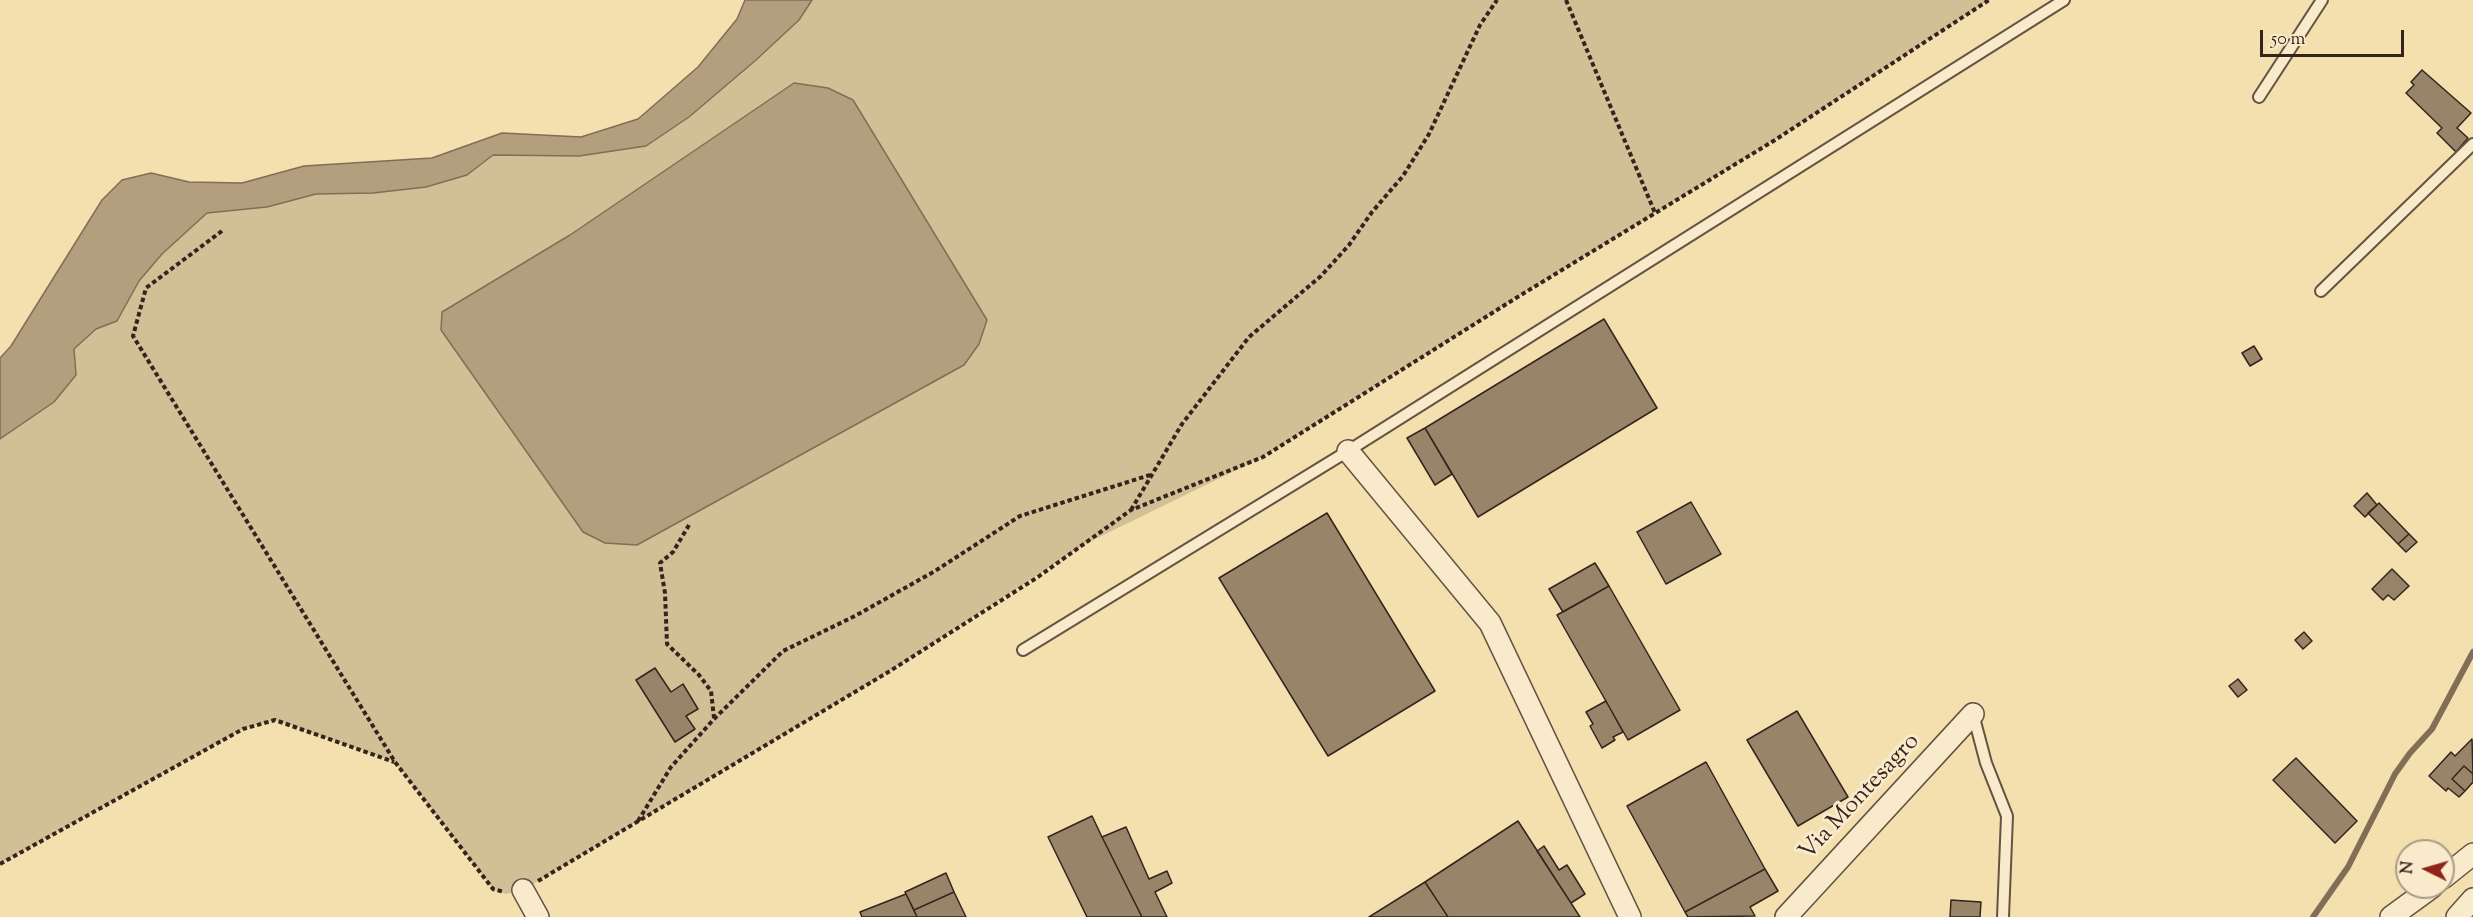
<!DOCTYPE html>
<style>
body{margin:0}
#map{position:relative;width:2473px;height:917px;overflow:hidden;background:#f4dfae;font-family:"Sorts Mill Goudy",serif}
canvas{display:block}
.north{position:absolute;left:2395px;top:839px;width:60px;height:60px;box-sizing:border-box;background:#f8eaca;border:2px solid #aa9b85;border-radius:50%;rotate:275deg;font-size:16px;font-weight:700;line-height:24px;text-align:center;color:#34241e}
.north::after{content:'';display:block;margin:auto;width:21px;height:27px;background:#8f2418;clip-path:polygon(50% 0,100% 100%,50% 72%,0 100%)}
.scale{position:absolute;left:2260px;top:30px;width:144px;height:27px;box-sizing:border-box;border:3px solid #34241e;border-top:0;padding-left:8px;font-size:18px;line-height:21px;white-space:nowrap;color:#34241e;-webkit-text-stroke:4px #f8eaca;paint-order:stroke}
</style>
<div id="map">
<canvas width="2473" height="917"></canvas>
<div class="north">N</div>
<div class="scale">50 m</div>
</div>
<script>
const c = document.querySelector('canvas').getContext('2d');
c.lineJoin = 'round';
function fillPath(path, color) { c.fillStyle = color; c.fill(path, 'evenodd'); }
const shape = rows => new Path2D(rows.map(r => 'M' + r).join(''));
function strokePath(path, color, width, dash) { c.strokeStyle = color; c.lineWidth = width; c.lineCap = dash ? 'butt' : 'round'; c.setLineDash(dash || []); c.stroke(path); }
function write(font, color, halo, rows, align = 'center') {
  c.font = font + ' "Sorts Mill Goudy",serif'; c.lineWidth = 6; c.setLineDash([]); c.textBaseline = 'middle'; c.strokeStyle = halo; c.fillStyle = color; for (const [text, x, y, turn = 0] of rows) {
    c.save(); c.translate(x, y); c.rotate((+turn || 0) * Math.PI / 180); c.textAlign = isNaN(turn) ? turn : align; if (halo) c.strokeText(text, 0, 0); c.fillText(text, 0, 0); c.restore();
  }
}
fillPath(shape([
 [812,0,1989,0,1775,140,1516,298,1263,457,1085,544,890,671,523,890,506,894,493,889,395,762,275,720,243,729,0,864,0,439,54,402,76,375,74,349,96,329,117,321,139,281,162,254,207,213,267,207,316,194,373,193,426,187,467,175,493,155,521,156,646,146,756,60,799,20],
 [570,235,583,532,457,350,442,312],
 [655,668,671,692,683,685,698,708,686,716,694,729,636,680]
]), '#d3bf96');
const water = shape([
 [745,0,812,0,799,20,756,60,689,117,646,146,579,156,493,155,467,175,426,187,373,193,316,194,267,207,207,213,162,254,139,281,117,321,96,329,74,349,76,375,54,402,0,439,0,358,11,346,102,200,122,180,151,173,189,182,242,183,304,166,432,158,502,133,581,137,638,119,698,67,737,19,745,0],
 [794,83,828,88,853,100,987,320,979,344,964,365,637,545,605,543,583,532,441,330,442,312,570,235,794,83]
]);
fillPath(water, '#b39f7d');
strokePath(water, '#806e57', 1.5);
strokePath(shape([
 [2313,917,2348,867,2395,774,2410,753,2432,729,2473,652]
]), '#806e57', 6);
const building = shape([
 [2422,70,2471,113,2457,128,2468,138,2456,152,2437,133,2442,128,2406,93,2414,85,2411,82,2422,70],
 [1604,319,1657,408,1478,517,1425,428,1604,319],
 [2254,346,2262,359,2250,366,2242,353,2254,346],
 [1425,428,1452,474,1435,485,1407,438,1425,428],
 [2367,493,2377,505,2365,517,2354,506,2367,493],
 [1691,502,1721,554,1666,584,1637,532,1691,502],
 [2379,503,2409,534,2398,544,2368,513,2379,503],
 [1327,513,1435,691,1328,756,1219,578,1327,513],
 [2409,534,2417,542,2406,552,2398,544,2409,534],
 [1595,563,1609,586,1563,612,1549,589,1595,563],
 [2392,569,2409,586,2394,600,2388,595,2383,600,2372,589,2392,569],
 [1609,586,1680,710,1628,740,1557,615,1609,586],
 [2304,632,2312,641,2303,649,2295,640,2304,632],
 [655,668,671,692,683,684,698,709,686,716,695,729,675,742,636,680,655,668],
 [2238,679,2247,690,2238,697,2229,686,2238,679],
 [1606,701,1623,732,1613,737,1615,740,1602,748,1590,726,1593,724,1586,712,1606,701],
 [1797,711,1848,797,1798,826,1747,740,1797,711],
 [2472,739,2473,774,2464,766,2452,779,2465,791,2459,797,2448,788,2446,791,2429,776,2451,752,2455,756,2472,739],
 [2296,758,2357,821,2335,843,2273,780,2296,758],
 [1706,762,1765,869,1685,912,1627,806,1706,762],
 [2464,766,2473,774,2473,782,2465,791,2452,779,2464,766],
 [1092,816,1102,837,1142,917,1087,917,1048,837,1092,816],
 [1518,821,1580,917,1448,917,1425,882,1518,821],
 [1126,827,1149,879,1167,871,1172,883,1155,892,1167,917,1142,917,1102,837,1126,827],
 [1544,846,1559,870,1567,865,1585,894,1571,903,1537,851,1544,846],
 [1765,869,1778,891,1750,907,1755,916,1688,917,1685,912,1765,869],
 [946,873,954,892,914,910,905,892,946,873],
 [1425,882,1448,917,1369,917,1425,882],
 [954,892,966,917,917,917,914,910,954,892],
 [906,894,917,917,862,917,860,912,906,894],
 [1951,900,1981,902,1980,917,1950,917,1951,900]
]);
fillPath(building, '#988569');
strokePath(building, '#34241e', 1.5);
const service = shape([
 [2259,97,2322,0],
 [2321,291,2473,144],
 [1023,650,1348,451,2064,0],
 [1973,714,1986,763,2007,816,2003,917]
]);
const minor = shape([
 [1348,451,1490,623,1630,917],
 [2443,878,2473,854],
 [523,890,538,917],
 [1786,917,1973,714],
 [2391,917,2432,887],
 [2457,917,2473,899]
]);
strokePath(service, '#645342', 14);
strokePath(minor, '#645342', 24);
strokePath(shape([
 [1566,0,1655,213],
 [222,231,146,288,133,336,395,762,493,889,504,892],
 [1131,510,1182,424,1249,337,1321,276,1349,245,1372,212,1403,176,1429,134,1480,25,1497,0],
 [689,525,673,552,660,563,665,593,667,644,699,675,711,691,714,718],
 [638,821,671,767,714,719,783,651,855,616,935,571,1020,516,1150,475],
 [0,864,243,729,275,720,394,762],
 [538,881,890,671,1038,577,1131,510,1263,457,1516,298,1775,140,1989,0]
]), '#34241e', 4, [4.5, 3]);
strokePath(service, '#f8eaca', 10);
strokePath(minor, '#f8eaca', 21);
write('24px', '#34241e', '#f8eaca', [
 ["Via Montesagro",1861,798,-47]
]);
</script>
